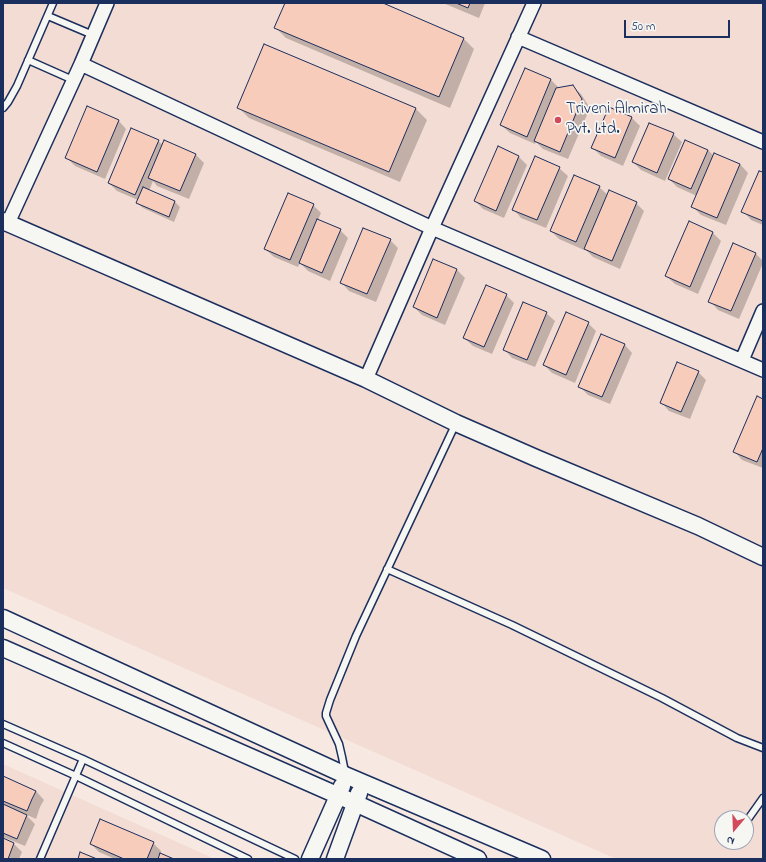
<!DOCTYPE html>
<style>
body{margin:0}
#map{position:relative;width:766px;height:862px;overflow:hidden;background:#f7e9e1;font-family:"Indie Flower",sans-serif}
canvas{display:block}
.frame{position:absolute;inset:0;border:4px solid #1b2f5e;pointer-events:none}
.north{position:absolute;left:714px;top:810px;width:40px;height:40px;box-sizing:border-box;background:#f6f6f2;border:1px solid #9ea6b7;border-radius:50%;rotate:199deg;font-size:11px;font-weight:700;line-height:16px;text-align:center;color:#1b2f5e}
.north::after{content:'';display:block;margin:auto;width:14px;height:18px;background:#d1495b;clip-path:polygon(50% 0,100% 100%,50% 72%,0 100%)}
.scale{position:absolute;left:624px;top:20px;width:106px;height:18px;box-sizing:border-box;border:2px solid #1b2f5e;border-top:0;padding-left:5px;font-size:12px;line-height:14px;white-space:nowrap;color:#1b2f5e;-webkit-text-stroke:3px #f6f6f2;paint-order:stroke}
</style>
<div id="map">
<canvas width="766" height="862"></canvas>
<div class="frame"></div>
<div class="north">N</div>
<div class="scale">50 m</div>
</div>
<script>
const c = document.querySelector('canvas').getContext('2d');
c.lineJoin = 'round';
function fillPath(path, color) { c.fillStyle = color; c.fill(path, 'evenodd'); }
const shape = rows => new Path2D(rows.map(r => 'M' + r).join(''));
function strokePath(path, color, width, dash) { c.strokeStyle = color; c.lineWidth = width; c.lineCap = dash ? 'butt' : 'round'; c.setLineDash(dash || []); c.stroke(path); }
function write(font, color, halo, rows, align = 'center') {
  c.font = font + ' "Indie Flower",sans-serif'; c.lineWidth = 3.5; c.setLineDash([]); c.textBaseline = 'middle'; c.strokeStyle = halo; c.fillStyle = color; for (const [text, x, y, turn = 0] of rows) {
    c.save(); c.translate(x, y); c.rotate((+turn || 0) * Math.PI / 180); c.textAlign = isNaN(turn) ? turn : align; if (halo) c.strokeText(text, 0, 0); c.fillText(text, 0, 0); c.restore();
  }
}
fillPath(shape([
 [3,3,763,3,763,859,616,859,3,588],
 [722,818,746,818,746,842,722,842],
 [3,764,215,859,3,859]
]), '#f3dcd3');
fillPath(shape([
 [286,3,380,3,463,38,474,49,450,108,286,38,275,27],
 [443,3,485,3,479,18],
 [265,45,416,109,427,120,400,182,249,118,238,107],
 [525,69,551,80,559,88,572,86,581,94,590,108,568,159,543,149,536,142,535,144,510,133,501,125],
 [609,108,632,118,640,126,623,166,601,156,593,148],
 [118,120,126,129,105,179,75,166,67,158],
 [673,134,682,142,665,181,641,170,633,162],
 [158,141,163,145,164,141,196,155,204,163,189,199,157,186,153,181,149,191,175,202,180,207,174,222,143,208,137,203,138,200,117,191,109,183],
 [498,148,519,157,527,165,504,218,483,209,475,201],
 [708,150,714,156,740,164,748,173,726,225,701,215,692,206,697,196,677,187,669,179],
 [559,168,568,176,546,228,521,218,513,209],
 [763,173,763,225,751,220,743,211],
 [599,187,608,195,636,203,644,211,620,269,593,257,585,249,584,250,559,239,551,231],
 [313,205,321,213,318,220,340,230,348,238,330,281,308,271,300,263,298,267,274,257,265,249],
 [713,233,721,241,698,294,675,284,666,276],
 [390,240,398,248,376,302,349,291,341,282],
 [755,253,763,261,763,263,739,319,718,310,710,301],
 [434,261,457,270,465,278,445,325,422,315,414,307],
 [506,295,514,303,492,354,473,346,464,338],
 [546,313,555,321,535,367,512,358,504,349],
 [588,323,596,331,575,383,552,373,544,365],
 [624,344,632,353,610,404,588,395,580,387],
 [698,372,706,380,690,419,669,411,661,402],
 [763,400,763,468,742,460,734,451],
 [3,777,36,791,44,800,40,807,36,819,25,814,35,824,25,846,3,837],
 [3,840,14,844,22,852,19,859,3,859],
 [153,843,161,851,160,854,171,859,115,859,99,852,91,844]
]), '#0003');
const building = shape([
 [285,3,383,3,464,38,439,97,274,28,285,3],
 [456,3,470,3,468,8,456,3],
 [264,44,416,108,389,172,237,108,264,44],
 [525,68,551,79,527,137,500,125,525,68],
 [573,85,582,99,560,152,534,141,556,88,573,85],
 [87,106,119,120,97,172,65,158,87,106],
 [609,107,632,117,615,158,591,148,609,107],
 [649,123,674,133,657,173,632,162,649,123],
 [131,128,159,140,135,195,108,183,131,128],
 [164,140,196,154,180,191,148,178,164,140],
 [685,140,708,150,691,189,668,179,685,140],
 [498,146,519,156,496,211,474,201,498,146],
 [714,153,740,164,717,218,691,207,714,153],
 [535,156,560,167,537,220,512,210,535,156],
 [759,171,763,172,763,221,741,212,759,171],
 [574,175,600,186,576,242,550,231,574,175],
 [143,187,175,201,169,217,136,203,143,187],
 [609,190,637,202,612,261,584,249,609,190],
 [288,193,314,204,290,260,264,249,288,193],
 [317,219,341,229,322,273,299,263,317,219],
 [689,221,713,232,690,287,665,276,689,221],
 [363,228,391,239,367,294,340,283,363,228],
 [733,243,756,253,731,311,708,302,733,243],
 [433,259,457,269,437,318,413,307,433,259],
 [486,285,507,294,484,347,463,338,486,285],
 [523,302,547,312,527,360,503,350,523,302],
 [566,312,589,322,566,375,543,365,566,312],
 [601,334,625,344,602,397,578,387,601,334],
 [677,362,699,371,681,412,660,403,677,362],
 [757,396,763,399,763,448,757,462,733,452,757,396],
 [3,776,36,791,32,799,27,811,3,801,3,776],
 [3,804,27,815,17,839,3,833,3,804],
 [100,819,154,842,147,859,124,859,90,844,100,819],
 [3,838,14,843,8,859,3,859,3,838],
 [80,852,97,859,78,859,80,852],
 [160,853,174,859,158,859,160,853]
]);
fillPath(building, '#f8ccba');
strokePath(building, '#1b2f5e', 1);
const service = shape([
 [48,16,93,35],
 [28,60,73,80],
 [3,108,8,102,17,86,53,3],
 [387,569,512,625,662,698,737,738,763,748],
 [3,724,83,759,295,859],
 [3,743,76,776,248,859],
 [345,772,342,757,339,744,326,716,326,713,330,700,356,636,456,423],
 [746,822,763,798],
 [40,859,83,759]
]);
const minor = shape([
 [518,37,763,142],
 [81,64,432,228,763,370],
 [8,223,81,64,107,3],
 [742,360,763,311],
 [366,379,432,228,534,3]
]);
const tertiary = shape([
 [3,221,366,379,456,423,536,458,698,526,763,557],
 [3,618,345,775,542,859],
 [3,648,355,803,478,859],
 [310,859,338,796,342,786],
 [335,859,359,793]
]);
strokePath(service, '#1b2f5e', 9);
strokePath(minor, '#1b2f5e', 16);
strokePath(tertiary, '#1b2f5e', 19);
strokePath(service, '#f6f6f2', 6);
strokePath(minor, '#f6f6f2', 13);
strokePath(tertiary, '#f6f6f2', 16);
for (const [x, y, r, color] of [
 [558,120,4,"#d1495b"]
]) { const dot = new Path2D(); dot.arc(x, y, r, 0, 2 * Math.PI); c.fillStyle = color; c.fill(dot); strokePath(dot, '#f6f6f2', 1.5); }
write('17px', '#1b2f5e', '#f6f6f2', [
 ["Triveni Almirah",566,110],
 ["Pvt. Ltd.",566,130]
], 'left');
</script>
